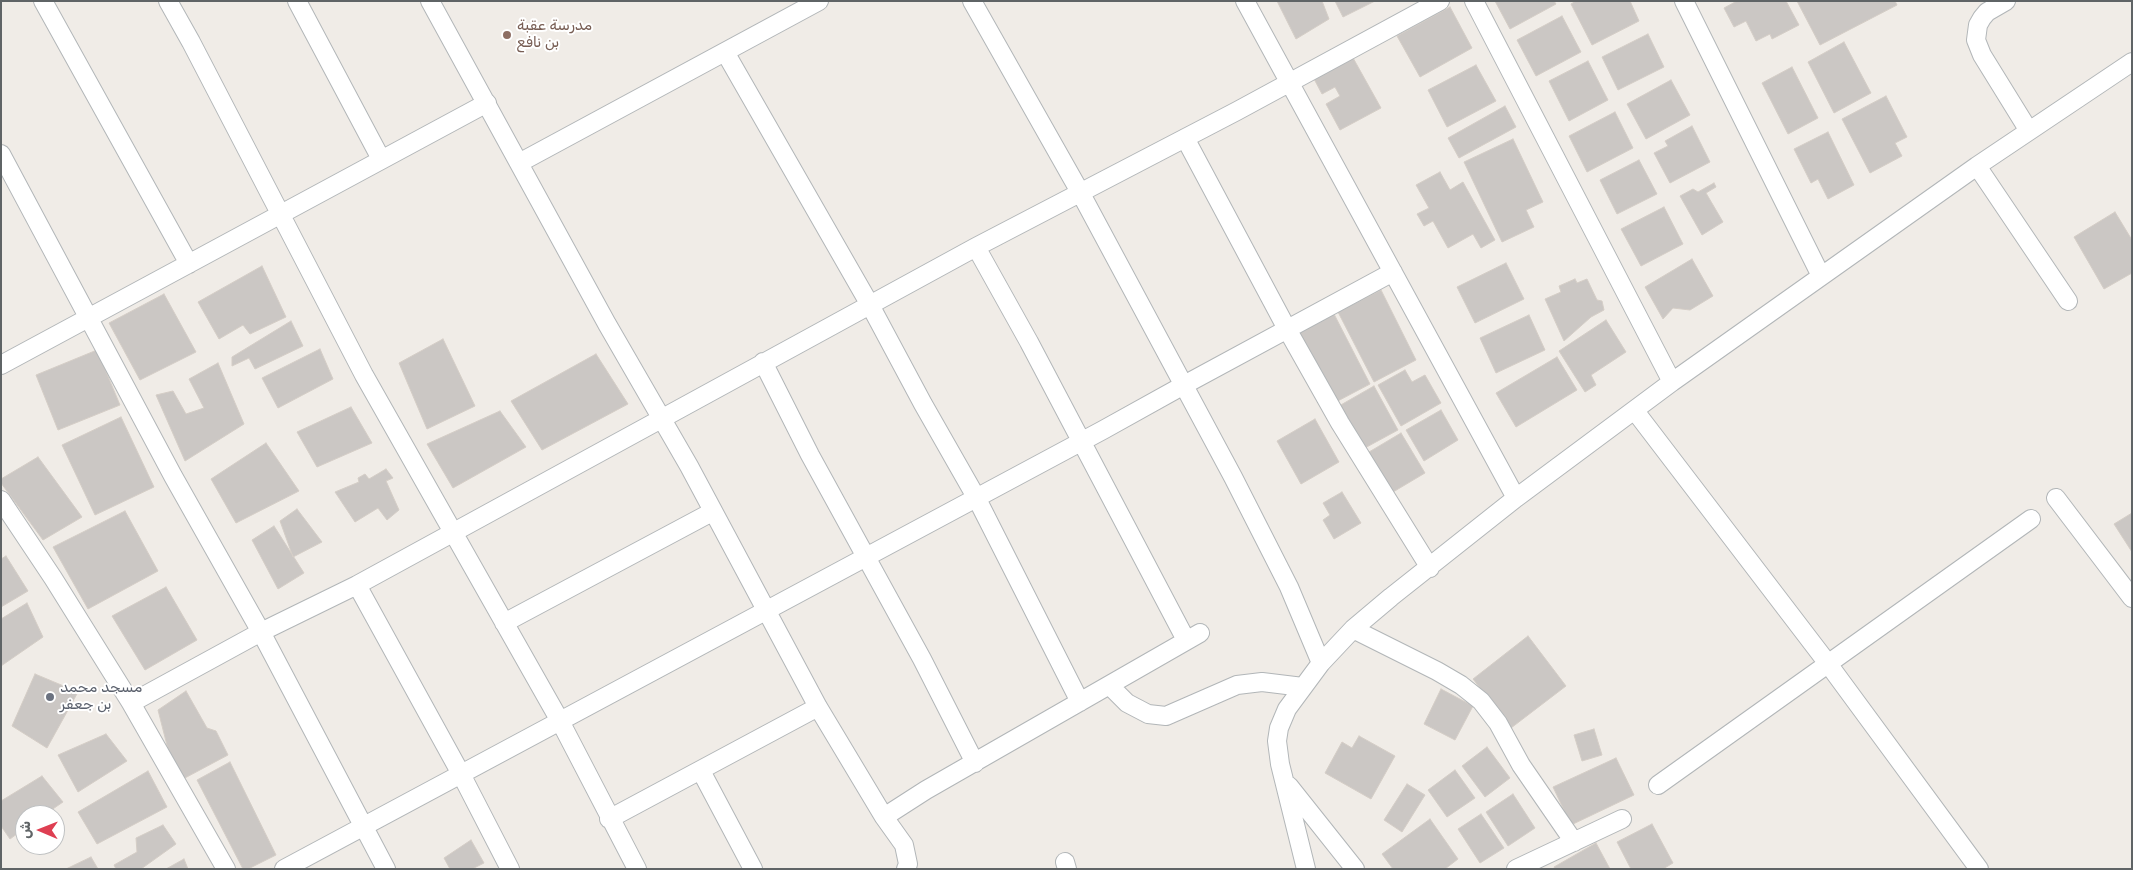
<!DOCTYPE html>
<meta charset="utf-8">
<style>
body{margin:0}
#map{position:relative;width:2133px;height:870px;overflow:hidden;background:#f0ece7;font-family:Rubik,"Noto Sans Arabic",sans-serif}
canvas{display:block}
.frame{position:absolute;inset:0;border:2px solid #5f6466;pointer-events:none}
.north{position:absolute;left:15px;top:805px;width:50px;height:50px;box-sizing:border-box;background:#fff;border:1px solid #bfc1c2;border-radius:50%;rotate:271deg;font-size:14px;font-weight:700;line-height:20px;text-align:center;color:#5f6466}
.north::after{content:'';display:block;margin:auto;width:18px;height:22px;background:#de3f52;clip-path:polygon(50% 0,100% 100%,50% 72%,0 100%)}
</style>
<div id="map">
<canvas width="2133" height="870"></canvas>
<div class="frame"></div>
<div class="north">ش</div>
</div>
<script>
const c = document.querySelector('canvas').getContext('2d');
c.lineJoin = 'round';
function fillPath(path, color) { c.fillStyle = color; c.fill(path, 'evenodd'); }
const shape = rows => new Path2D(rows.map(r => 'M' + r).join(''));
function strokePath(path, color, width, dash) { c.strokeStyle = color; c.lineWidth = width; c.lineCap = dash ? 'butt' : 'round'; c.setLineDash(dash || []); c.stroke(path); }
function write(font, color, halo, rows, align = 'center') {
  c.font = font + ' Rubik,"Noto Sans Arabic",sans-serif'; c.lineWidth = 4; c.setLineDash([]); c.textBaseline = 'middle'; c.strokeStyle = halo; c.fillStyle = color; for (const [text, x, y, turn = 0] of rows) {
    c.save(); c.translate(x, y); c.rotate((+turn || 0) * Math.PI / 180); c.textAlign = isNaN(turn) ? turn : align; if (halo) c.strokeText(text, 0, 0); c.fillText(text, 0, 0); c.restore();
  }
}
const building = shape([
 [1277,1,1322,1,1329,19,1296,39,1277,1],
 [1335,1,1375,1,1343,17,1335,1],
 [1495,1,1554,1,1556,4,1510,29,1495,1],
 [1576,1,1630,1,1639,21,1592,45,1571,4,1576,1],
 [1737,1,1786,1,1799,25,1772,39,1770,34,1756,41,1746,21,1734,27,1724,8,1737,1],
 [1797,1,1895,1,1897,5,1820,45,1797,1],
 [1450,7,1472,48,1420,77,1397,36,1450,7],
 [1562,16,1581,52,1536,76,1517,40,1562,16],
 [1648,34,1664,67,1618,90,1602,57,1648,34],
 [1844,42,1871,93,1834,113,1808,62,1844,42],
 [1352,56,1381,108,1340,130,1326,104,1340,96,1335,87,1322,94,1313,77,1352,56],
 [1588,61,1608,100,1569,121,1549,81,1588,61],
 [1476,65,1496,101,1447,127,1428,90,1476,65],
 [1792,67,1818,118,1788,134,1762,83,1792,67],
 [1671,80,1690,115,1646,139,1627,104,1671,80],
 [1886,96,1907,137,1895,143,1902,156,1870,173,1842,119,1886,96],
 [1505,106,1516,127,1459,158,1448,138,1505,106],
 [1615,112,1633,148,1587,172,1569,136,1615,112],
 [1692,126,1710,162,1670,183,1654,153,1668,146,1665,141,1692,126],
 [1828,132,1854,185,1828,199,1818,179,1811,183,1794,149,1828,132],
 [1513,139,1543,202,1526,210,1534,227,1502,242,1464,162,1513,139],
 [1639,160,1657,194,1617,214,1600,180,1639,160],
 [1440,172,1450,190,1463,182,1495,240,1481,248,1473,234,1448,248,1433,221,1424,226,1417,214,1429,208,1416,185,1440,172],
 [1714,183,1716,187,1706,193,1723,222,1702,235,1680,196,1693,189,1698,192,1714,183],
 [1664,207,1683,244,1641,266,1621,229,1664,207],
 [2115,212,2132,240,2132,273,2104,289,2074,237,2115,212],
 [1692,259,1713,296,1690,310,1673,308,1663,319,1645,287,1692,259],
 [1506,263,1524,299,1475,323,1457,287,1506,263],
 [262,266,286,317,250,334,243,325,219,339,198,302,262,266],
 [1575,279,1577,283,1587,279,1597,300,1602,301,1604,310,1591,317,1564,341,1545,299,1561,292,1559,286,1575,279],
 [1381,290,1416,360,1374,382,1338,312,1381,290],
 [164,294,196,352,140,380,109,323,164,294],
 [1334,314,1370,384,1334,403,1298,333,1334,314],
 [1529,315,1545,350,1496,373,1480,338,1529,315],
 [1606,320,1626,352,1591,375,1596,385,1585,392,1559,351,1606,320],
 [291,321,303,346,255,369,249,358,232,366,232,357,291,321],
 [443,339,475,406,427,429,399,363,443,339],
 [320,349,333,379,278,408,262,378,320,349],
 [97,350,120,405,58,430,36,375,97,350],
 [596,354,628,404,542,450,511,401,596,354],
 [1557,357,1577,390,1516,427,1496,393,1557,357],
 [218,363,244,424,185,461,156,395,173,391,186,414,204,408,189,379,218,363],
 [1405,370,1412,382,1425,375,1441,403,1401,426,1378,385,1405,370],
 [1374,386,1398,430,1363,449,1339,406,1374,386],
 [351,407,372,443,317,467,297,432,351,407],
 [1441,410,1458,440,1424,461,1406,430,1441,410],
 [500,411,526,447,453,488,427,444,500,411],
 [121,417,154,487,95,515,62,445,121,417],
 [1315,419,1339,462,1301,484,1277,441,1315,419],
 [1401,433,1425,473,1388,495,1364,455,1401,433],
 [266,443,299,491,236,523,211,479,266,443],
 [38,457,82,517,43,540,1,483,1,479,38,457],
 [386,469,393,478,386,481,399,510,387,520,378,508,355,522,335,492,359,482,358,478,365,474,369,479,386,469],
 [1342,492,1361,523,1334,539,1323,520,1330,515,1323,503,1342,492],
 [297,509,322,542,293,557,280,521,297,509],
 [125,511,158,571,88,609,53,547,125,511],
 [2132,513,2132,552,2114,524,2132,513],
 [274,526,304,573,278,589,252,540,274,526],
 [6,556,28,591,1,607,1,559,6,556],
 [166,587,197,640,145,670,112,616,166,587],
 [27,603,43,637,1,666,1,619,27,603],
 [1528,636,1566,686,1511,728,1473,679,1528,636],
 [35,674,78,692,47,748,12,726,35,674],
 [1441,689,1473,706,1455,740,1424,724,1441,689],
 [186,691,207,728,216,731,228,755,183,779,171,761,158,710,186,691],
 [1594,729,1602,755,1582,761,1574,735,1594,729],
 [106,734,127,761,78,792,58,755,106,734],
 [1359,736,1395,756,1371,799,1325,773,1342,742,1352,748,1359,736],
 [1487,747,1510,778,1485,797,1462,766,1487,747],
 [1616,758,1634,795,1571,825,1553,787,1616,758],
 [230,762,276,855,248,869,243,869,197,780,230,762],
 [1455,770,1475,798,1447,817,1428,790,1455,770],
 [148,771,167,807,97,844,78,812,148,771],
 [42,776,63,802,44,815,25,815,25,828,10,839,1,826,1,801,42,776],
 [1407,784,1425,795,1402,832,1384,820,1407,784],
 [1513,794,1535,828,1508,846,1486,812,1513,794],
 [1481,814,1504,848,1480,863,1458,829,1481,814],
 [1430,819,1458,859,1445,869,1393,869,1382,854,1430,819],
 [1652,824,1673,863,1663,869,1631,869,1617,842,1652,824],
 [163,825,176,844,141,869,116,869,114,865,137,852,136,838,163,825],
 [471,840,484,863,472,869,450,869,444,858,471,840],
 [1596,843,1610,869,1555,869,1554,867,1596,843],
 [91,857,98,869,66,869,91,857],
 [184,859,188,869,166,869,184,859]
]);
fillPath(building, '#cbc7c4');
strokePath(building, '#d4cdc6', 1);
const minor = shape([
 [43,1,189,264],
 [168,1,191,42,364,375,560,721,637,869],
 [297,1,381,159],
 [430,1,607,324,689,466,818,707,884,817,904,845,908,864,906,869],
 [972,1,1080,192,1233,477,1289,587,1321,663],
 [1245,1,1516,498],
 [1474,1,1672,382],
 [1684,1,1821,276],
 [2006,1,1987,12,1982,18,1978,25,1976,40,1982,55,2029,131],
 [725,52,870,305,923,404,976,497,1080,702],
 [1185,138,1287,329,1340,423,1430,568],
 [1,154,173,476,261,632,386,869],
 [519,163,819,1],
 [1977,166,2068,301],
 [976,247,1029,342,1186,640],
 [763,362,810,455,922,659,975,763],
 [1,365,487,103],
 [1635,411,1829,665,1979,869],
 [2056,498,2132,598],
 [1,500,53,578,131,703,226,869],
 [357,585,461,774,510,869],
 [504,623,712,512],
 [1353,629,1437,671,1461,685,1481,701,1498,723,1521,765,1574,842],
 [1110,686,1127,703,1148,714,1166,716,1237,685,1262,682,1303,687],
 [131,703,261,632,357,585,976,247,1237,111,1440,1],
 [701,771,753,869],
 [1658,785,2031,519],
 [1289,786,1355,869],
 [884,817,926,790,1200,633],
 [609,819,818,707],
 [1065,862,1067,869],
 [284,869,1103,430,1184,385,1393,272],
 [1306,869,1280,764,1277,741,1279,728,1287,709,1321,663,1353,629,1391,597,1516,498,1672,382,1977,166,2132,62],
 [1516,869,1622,819]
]);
strokePath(minor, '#b2b6b8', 20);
strokePath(minor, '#fff', 18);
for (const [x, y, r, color] of [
 [507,35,5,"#8d6e63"],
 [50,697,5,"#6b7280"]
]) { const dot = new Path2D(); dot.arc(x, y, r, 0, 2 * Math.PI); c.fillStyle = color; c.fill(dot); strokePath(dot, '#fff', 2); }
write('15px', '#785e54', '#fff', [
 ["مدرسة عقبة",517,26],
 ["بن نافع",517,43]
], 'left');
write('15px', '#5b616d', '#fff', [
 ["مسجد محمد",60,688],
 ["بن جعفر",60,705]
], 'left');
</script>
